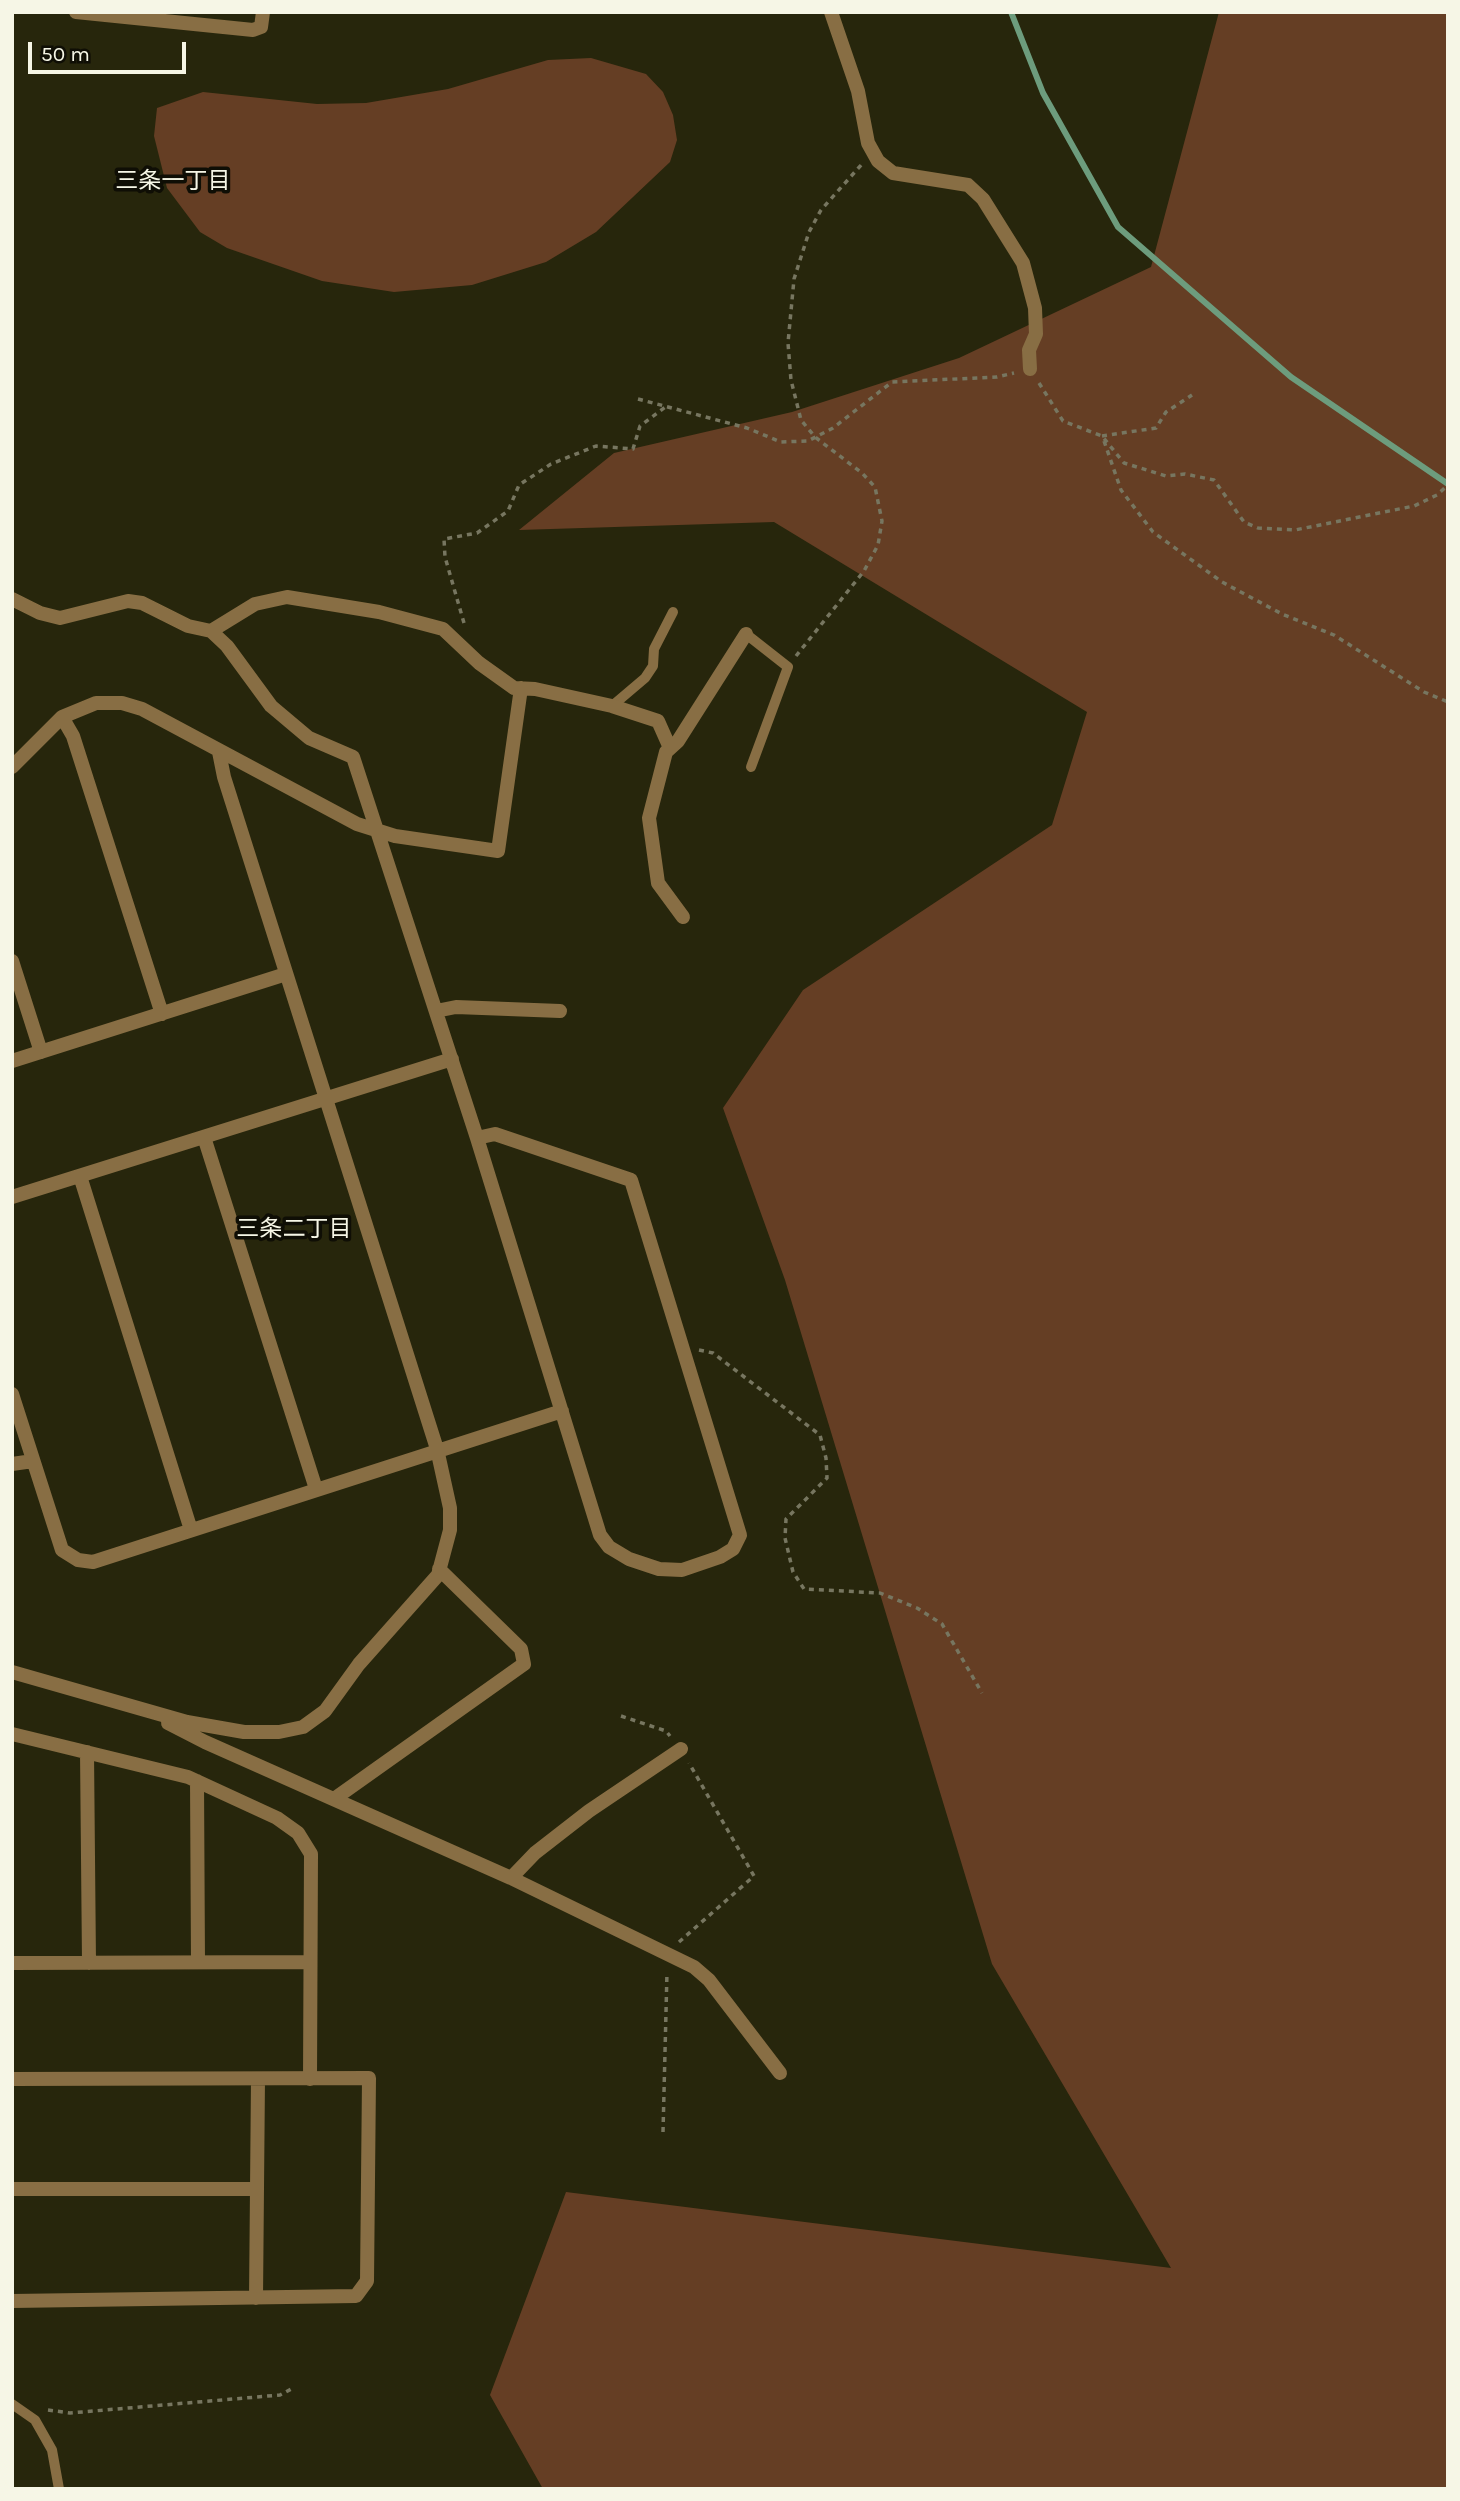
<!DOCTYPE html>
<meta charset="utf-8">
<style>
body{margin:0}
#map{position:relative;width:1460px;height:2501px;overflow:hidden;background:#27260c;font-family:Karla,sans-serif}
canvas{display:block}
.frame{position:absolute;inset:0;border:14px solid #f6f6e6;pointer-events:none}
.scale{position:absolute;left:28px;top:42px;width:158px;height:32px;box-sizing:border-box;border:4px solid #f6f6e6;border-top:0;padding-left:9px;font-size:21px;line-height:24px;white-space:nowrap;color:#f6f6e6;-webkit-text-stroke:5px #0f0e05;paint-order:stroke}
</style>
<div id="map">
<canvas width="1460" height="2501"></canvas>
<div class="frame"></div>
<div class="scale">50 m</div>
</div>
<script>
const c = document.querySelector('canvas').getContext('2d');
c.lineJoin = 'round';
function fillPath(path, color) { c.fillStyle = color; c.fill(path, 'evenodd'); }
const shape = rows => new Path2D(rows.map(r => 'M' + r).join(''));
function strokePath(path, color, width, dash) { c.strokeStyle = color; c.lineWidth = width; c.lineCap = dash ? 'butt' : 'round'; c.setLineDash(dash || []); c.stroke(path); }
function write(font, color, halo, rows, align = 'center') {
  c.font = font + ' Karla,"Noto Sans JP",sans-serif'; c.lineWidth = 7; c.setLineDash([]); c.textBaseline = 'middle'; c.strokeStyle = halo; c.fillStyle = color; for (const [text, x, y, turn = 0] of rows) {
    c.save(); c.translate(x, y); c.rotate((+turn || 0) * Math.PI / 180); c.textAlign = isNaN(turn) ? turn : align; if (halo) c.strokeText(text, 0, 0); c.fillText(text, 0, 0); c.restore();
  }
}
fillPath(shape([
 [1219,12,1448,12,1448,2489,543,2489,490,2395,566,2192,1171,2268,992,1964,785,1280,723,1108,803,990,1052,825,1087,712,774,522,519,530,614,453,792,412,959,358,1151,267],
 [591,58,646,74,663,92,673,115,677,140,670,162,596,232,546,262,472,285,394,292,322,281,227,248,200,232,167,188,154,136,157,108,203,92,317,104,366,103,448,89,548,60]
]), '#653e24');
strokePath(shape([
 [1011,12,1043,93,1118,227,1291,377,1448,484]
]), '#6d9c7d', 6);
strokePath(shape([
 [1039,383,1063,421,1102,436,1124,463,1166,476,1185,474,1214,480,1244,522,1258,528,1295,530,1414,506,1437,495,1448,485],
 [1448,390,1448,413],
 [638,399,747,428,781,442,808,441,833,428,892,382,997,377,1014,373],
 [1102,436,1156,428,1166,412,1192,395],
 [1104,441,1121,490,1153,532,1222,582,1282,614,1334,635,1424,692,1448,702],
 [464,623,445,557,444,539,477,533,508,511,519,485,551,464,596,446,633,449,640,426,668,405],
 [796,656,864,571,878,545,882,521,875,487,862,473,815,437,801,420,791,380,788,343,794,279,809,232,821,210,862,164],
 [699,1350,713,1353,820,1435,826,1458,827,1478,786,1519,785,1538,793,1572,804,1589,880,1593,917,1608,942,1624,982,1693],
 [621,1716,666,1731,670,1736],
 [679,1942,754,1876,689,1763],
 [663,2132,667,1972],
 [48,2410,70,2413,280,2395,295,2387]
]), '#777660', 3.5, [5, 5]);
strokePath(shape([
 [746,634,788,667,751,767],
 [612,706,645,678,653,666,654,649,673,612],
 [12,2404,35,2420,52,2450,59,2489]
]), '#886e44', 10);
strokePath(shape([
 [76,12,253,30,261,27,263,12],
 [831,12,858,91,868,143,878,161,893,173,968,185,983,199,1023,263,1035,308,1036,334,1029,350,1030,369],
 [12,599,40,613,60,618,128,601,142,603,188,626,211,631,227,646,271,706,309,738,353,757,477,1138,600,1535,609,1547,629,1559,659,1569,682,1570,720,1557,733,1549,740,1535,631,1180,495,1134,477,1138],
 [211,631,255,604,287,597,379,612,443,629,479,663,514,688,535,689,612,706,658,721,670,748],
 [62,717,73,736,162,1014],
 [12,767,62,717,96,703,122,703,142,709,357,824,395,836,498,851,521,688],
 [683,917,658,883,649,818,666,752,678,741,746,634],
 [12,961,41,1052],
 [436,1011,456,1007,560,1011],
 [12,1061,286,974],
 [204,1137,316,1489],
 [80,1176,191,1530],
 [12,1197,452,1059],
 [12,1394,62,1550,78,1560,93,1562,562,1411],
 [12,1464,33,1461],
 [12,1672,187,1722,244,1732,279,1732,303,1727,325,1711,359,1664,438,1575,450,1530,450,1508,437,1449,224,777,219,752],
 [168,1723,205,1742,511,1878,694,1967,709,1980,780,2073],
 [12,1734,188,1777,277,1818,298,1833,311,1854,310,2079],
 [87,1752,89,1963],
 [197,1781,198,1962],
 [334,1799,524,1664,521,1649,439,1569],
 [511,1878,535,1853,589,1811,681,1749],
 [12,1963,310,1962],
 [12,2079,369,2078,367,2281,356,2296,12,2301],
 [12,2189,257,2189],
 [256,2298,258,2079]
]), '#886e44', 14);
write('23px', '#f6f6e6', '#0f0e05', [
 ["三条一丁目",173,181],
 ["三条二丁目",294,1229]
]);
</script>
